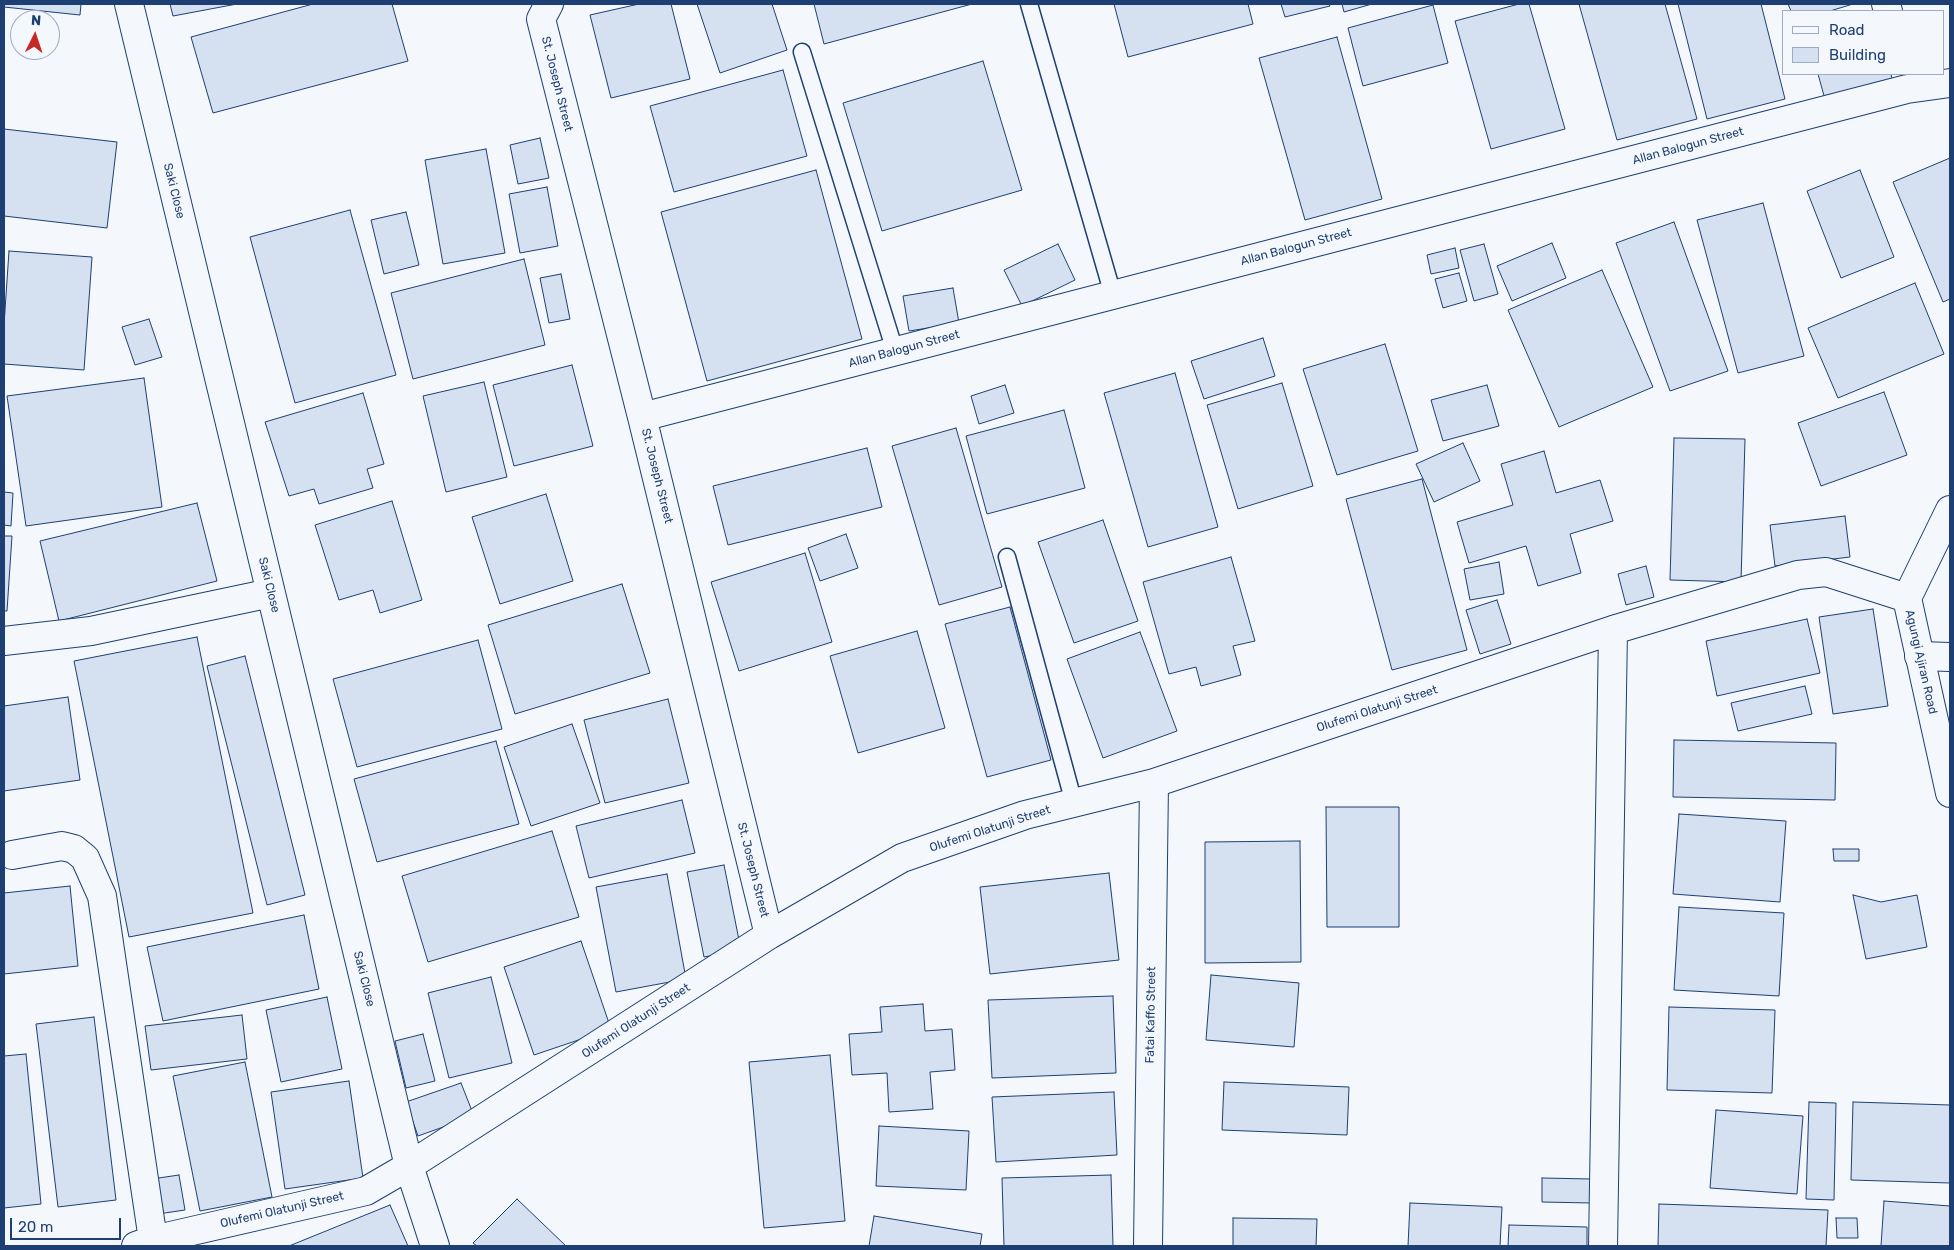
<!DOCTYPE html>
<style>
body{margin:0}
#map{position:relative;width:1954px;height:1250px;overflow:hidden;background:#f4f7fb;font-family:Rubik,sans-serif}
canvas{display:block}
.frame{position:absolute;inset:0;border:5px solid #1d3f73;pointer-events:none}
.legend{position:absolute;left:1782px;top:10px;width:162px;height:65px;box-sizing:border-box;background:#f4f7fb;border:1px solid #9eadc5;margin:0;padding:6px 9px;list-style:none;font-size:15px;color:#1d3f73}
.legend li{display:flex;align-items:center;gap:10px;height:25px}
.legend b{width:25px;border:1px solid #9eadc5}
.north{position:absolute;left:10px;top:10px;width:50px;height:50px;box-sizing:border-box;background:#f4f7fb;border:1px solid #9eadc5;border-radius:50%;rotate:4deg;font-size:14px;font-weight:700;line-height:20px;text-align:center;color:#1d3f73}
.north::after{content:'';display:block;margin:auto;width:18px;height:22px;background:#c62828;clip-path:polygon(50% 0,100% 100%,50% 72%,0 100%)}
.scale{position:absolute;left:10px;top:1218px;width:111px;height:22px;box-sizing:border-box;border:2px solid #1d3f73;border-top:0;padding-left:6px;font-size:15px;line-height:18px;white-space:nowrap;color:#1d3f73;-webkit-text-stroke:4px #f4f7fb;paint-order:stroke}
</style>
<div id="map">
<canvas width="1954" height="1250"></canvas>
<div class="frame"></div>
<ul class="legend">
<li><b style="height:6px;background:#f4f7fb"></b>Road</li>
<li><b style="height:14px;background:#d5e0f0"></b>Building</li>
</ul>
<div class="north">N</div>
<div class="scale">20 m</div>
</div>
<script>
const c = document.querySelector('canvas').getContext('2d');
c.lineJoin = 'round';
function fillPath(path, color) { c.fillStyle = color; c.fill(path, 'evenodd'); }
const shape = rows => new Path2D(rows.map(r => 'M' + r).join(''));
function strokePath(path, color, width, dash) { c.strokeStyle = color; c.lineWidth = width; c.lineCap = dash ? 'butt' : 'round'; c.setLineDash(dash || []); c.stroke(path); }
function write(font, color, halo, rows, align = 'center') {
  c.font = font + ' Rubik,sans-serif'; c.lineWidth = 4; c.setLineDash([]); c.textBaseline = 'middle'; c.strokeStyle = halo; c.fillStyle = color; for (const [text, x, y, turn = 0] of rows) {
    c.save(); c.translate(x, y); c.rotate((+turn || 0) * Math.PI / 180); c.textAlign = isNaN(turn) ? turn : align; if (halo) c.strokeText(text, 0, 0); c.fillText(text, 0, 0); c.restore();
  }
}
const building = shape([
 [4,4,81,4,80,15,4,7,4,4],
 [170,4,237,4,173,16,170,4],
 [313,4,392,4,408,61,213,113,191,37,313,4],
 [639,4,671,4,690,79,611,98,590,15,639,4],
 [697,4,772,4,787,50,720,73,697,4],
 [814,4,972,4,824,44,814,4],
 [1114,4,1248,4,1253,24,1128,57,1114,4],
 [1281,4,1329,4,1330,6,1285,17,1281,4],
 [1342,4,1372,4,1344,12,1342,4],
 [1519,4,1529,4,1565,129,1491,149,1455,21,1519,4],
 [1579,4,1665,4,1697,119,1617,140,1579,4],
 [1678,4,1761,4,1785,99,1707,119,1678,4],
 [1788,4,1853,4,1830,11,1791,11,1788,4],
 [1433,5,1448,63,1363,86,1348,28,1433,5],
 [1337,37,1382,199,1305,220,1259,58,1337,37],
 [983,61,1022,190,882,231,843,103,983,61],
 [783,70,807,156,674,192,650,106,783,70],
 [1818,74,1891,74,1893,84,1826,103,1818,74],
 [4,129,117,142,107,228,4,216,4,129],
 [540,138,549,178,518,184,510,145,540,138],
 [486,149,505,253,443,264,425,160,486,149],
 [1950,158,1950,299,1943,302,1893,182,1950,158],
 [816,170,862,339,707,381,661,212,816,170],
 [1860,170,1894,257,1841,278,1807,191,1860,170],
 [547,187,558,246,520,253,509,194,547,187],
 [1763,203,1804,356,1738,373,1697,220,1763,203],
 [350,210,396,375,295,403,250,237,350,210],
 [406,212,419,265,384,274,371,220,406,212],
 [1674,222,1728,371,1670,391,1616,243,1674,222],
 [1552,243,1566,278,1512,301,1497,266,1552,243],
 [1058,244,1075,280,1022,306,1004,270,1058,244],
 [1484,244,1498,294,1474,301,1460,250,1484,244],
 [1455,248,1459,268,1431,274,1427,255,1455,248],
 [9,251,92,257,84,370,4,364,4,325,9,251],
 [524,259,545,345,413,379,391,293,524,259],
 [1602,270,1653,387,1559,427,1508,310,1602,270],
 [1459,273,1467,301,1443,308,1435,279,1459,273],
 [561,274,570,319,549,323,540,278,561,274],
 [1915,283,1944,354,1838,398,1808,328,1915,283],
 [953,288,959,323,909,331,903,296,953,288],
 [149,319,162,357,135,365,122,327,149,319],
 [1263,338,1275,376,1204,399,1191,361,1263,338],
 [1385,344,1418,451,1337,475,1303,369,1385,344],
 [572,365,593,446,514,466,493,385,572,365],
 [1175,373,1218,527,1148,547,1104,393,1175,373],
 [144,378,162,507,26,526,7,396,144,378],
 [484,382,507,477,446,492,423,396,484,382],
 [1282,383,1313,486,1238,509,1207,405,1282,383],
 [1005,385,1014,413,979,424,971,396,1005,385],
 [1487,385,1499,426,1443,441,1431,400,1487,385],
 [1884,392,1907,455,1821,486,1798,423,1884,392],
 [363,393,384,464,367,469,373,488,319,504,314,489,289,496,265,422,363,393],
 [1064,410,1085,488,987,514,966,436,1064,410],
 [956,428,1002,587,939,605,892,446,956,428],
 [1674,438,1745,439,1741,582,1670,580,1674,438],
 [1463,443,1480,481,1434,502,1416,464,1463,443],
 [867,448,882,507,728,545,713,486,867,448],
 [1544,451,1556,493,1600,480,1613,521,1570,534,1581,573,1538,586,1526,546,1469,563,1457,522,1513,505,1501,464,1544,451],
 [1422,479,1467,650,1392,670,1346,499,1422,479],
 [4,492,13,493,11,526,4,525,4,492],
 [546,494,573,581,500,604,472,517,546,494],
 [392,501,422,600,380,613,373,590,339,600,315,525,392,501],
 [197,503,217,581,59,621,40,541,197,503],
 [1845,516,1850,557,1775,566,1770,525,1845,516],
 [1103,520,1138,621,1074,643,1038,542,1103,520],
 [846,534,858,568,820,581,808,548,846,534],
 [4,536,12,536,7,611,4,611,4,536],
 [805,553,832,642,739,671,711,582,805,553],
 [1231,557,1255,641,1233,646,1241,675,1201,686,1196,667,1169,674,1143,582,1231,557],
 [1499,562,1504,594,1470,600,1464,569,1499,562],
 [1646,566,1654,597,1626,605,1618,574,1646,566],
 [622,584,650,673,515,714,488,625,622,584],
 [1497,600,1511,644,1480,654,1466,610,1497,600],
 [1010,607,1051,760,987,777,945,624,1010,607],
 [1873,609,1888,706,1833,714,1819,617,1873,609],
 [1807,619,1820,673,1717,696,1706,641,1807,619],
 [917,631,945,728,858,753,830,656,917,631],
 [1140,632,1177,731,1103,758,1067,659,1140,632],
 [197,637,253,913,129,937,74,661,197,637],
 [478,640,502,729,357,767,333,679,478,640],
 [245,656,305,895,267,905,207,666,245,656],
 [1805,686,1812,714,1738,731,1731,703,1805,686],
 [68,697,80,780,4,791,4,706,68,697],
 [668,699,689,783,605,803,584,720,668,699],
 [572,724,600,803,531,826,504,747,572,724],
 [1674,740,1836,743,1835,800,1673,797,1674,740],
 [496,741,519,824,377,862,354,779,496,741],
 [682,800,695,853,589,878,576,826,682,800],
 [1326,807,1399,807,1399,927,1327,927,1326,807],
 [1679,814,1786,821,1780,902,1673,894,1679,814],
 [552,831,579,917,428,962,402,876,552,831],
 [1300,841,1301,962,1205,963,1205,842,1300,841],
 [1833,849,1859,849,1859,861,1834,861,1833,849],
 [724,865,741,950,704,957,687,872,724,865],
 [1109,873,1119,960,990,974,980,887,1109,873],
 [667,874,686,979,616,992,596,887,667,874],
 [70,886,78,966,4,974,4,893,70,886],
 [1853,895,1881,902,1917,895,1927,947,1866,959,1853,895],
 [1679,907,1784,913,1779,996,1674,990,1679,907],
 [304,915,319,989,163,1021,147,947,304,915],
 [581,941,611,1029,534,1055,504,967,581,941],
 [1211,975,1299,983,1294,1047,1206,1040,1211,975],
 [491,977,512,1063,449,1078,428,993,491,977],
 [1113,996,1116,1073,992,1078,988,1000,1113,996],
 [327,997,342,1069,281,1082,266,1010,327,997],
 [923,1004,925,1031,952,1029,955,1070,930,1072,933,1109,889,1112,887,1073,852,1075,849,1034,882,1032,880,1007,923,1004],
 [1669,1007,1775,1010,1772,1093,1667,1090,1669,1007],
 [242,1015,247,1059,151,1070,145,1026,242,1015],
 [94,1017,116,1200,58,1207,36,1024,94,1017],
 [423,1034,435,1081,406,1088,395,1041,423,1034],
 [26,1054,41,1204,4,1208,4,1056,26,1054],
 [830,1055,845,1221,764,1228,749,1062,830,1055],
 [245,1062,272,1197,200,1211,173,1076,245,1062],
 [349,1081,363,1178,285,1189,271,1092,349,1081],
 [1224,1082,1349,1087,1347,1135,1222,1130,1224,1082],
 [461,1083,474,1116,418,1136,406,1102,461,1083],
 [1114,1092,1117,1155,996,1162,992,1097,1114,1092],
 [1809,1102,1836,1103,1834,1200,1806,1199,1809,1102],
 [1853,1102,1950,1105,1950,1183,1851,1180,1853,1102],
 [1716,1110,1803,1116,1797,1194,1710,1188,1716,1110],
 [879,1126,969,1131,966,1190,876,1186,879,1126],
 [179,1175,185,1210,158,1214,152,1179,179,1175],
 [1111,1175,1113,1246,1004,1246,1002,1178,1111,1175],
 [1542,1178,1591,1179,1591,1203,1542,1202,1542,1178],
 [517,1199,566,1246,477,1246,473,1243,517,1199],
 [1884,1201,1950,1206,1950,1246,1881,1246,1884,1201],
 [1410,1203,1502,1207,1500,1246,1408,1246,1410,1203],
 [1659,1204,1828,1210,1826,1246,1658,1246,1659,1204],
 [390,1205,408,1246,289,1246,390,1205],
 [874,1216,982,1234,980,1246,869,1246,874,1216],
 [1233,1218,1317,1219,1316,1246,1233,1246,1233,1218],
 [1836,1218,1857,1218,1858,1238,1837,1238,1836,1218],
 [1509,1225,1587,1227,1587,1246,1508,1246,1509,1225]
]);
fillPath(building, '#d5e0f0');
strokePath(building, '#1d3f73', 1);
const service = shape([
 [1029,4,1113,295],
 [802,52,895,351],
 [1007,557,1074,803]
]);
const minor = shape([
 [129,4,409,1166,435,1246],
 [549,4,541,19,642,417,769,935],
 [1886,4,1888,11],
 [642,417,1907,89,1950,83],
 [4,641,91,631,271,593],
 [1919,656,1950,657],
 [12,855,62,846,74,849,85,858,102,896,153,1240],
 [136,1246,153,1240,366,1191,409,1166,769,935,902,858,1025,815,1154,783,1613,630,1798,575,1826,572,1907,598],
 [1148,1246,1154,783],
 [1603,1246,1613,630]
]);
const tertiary = shape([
 [1950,510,1907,598,1950,793]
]);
strokePath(service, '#1d3f73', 19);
strokePath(minor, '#1d3f73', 30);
strokePath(tertiary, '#1d3f73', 30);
strokePath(service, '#f4f7fb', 16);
strokePath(minor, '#f4f7fb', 28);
strokePath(tertiary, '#f4f7fb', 28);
write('12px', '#1d3f73', '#f4f7fb', [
 ["St. Joseph Street",557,84,76],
 ["Allan Balogun Street",1688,146,-15],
 ["Saki Close",174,191,76],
 ["Allan Balogun Street",1296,247,-15],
 ["Allan Balogun Street",904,349,-15],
 ["St. Joseph Street",657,476,76],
 ["Saki Close",269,585,76],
 ["Agungi Ajiran Road",1921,662,77],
 ["Olufemi Olatunji Street",1377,709,-18],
 ["Olufemi Olatunji Street",990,829,-18],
 ["St. Joseph Street",753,870,76],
 ["Saki Close",364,979,76],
 ["Fatai Kaffo Street",1151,1015,-89],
 ["Olufemi Olatunji Street",636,1021,-33],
 ["Olufemi Olatunji Street",282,1210,-13]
]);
</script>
